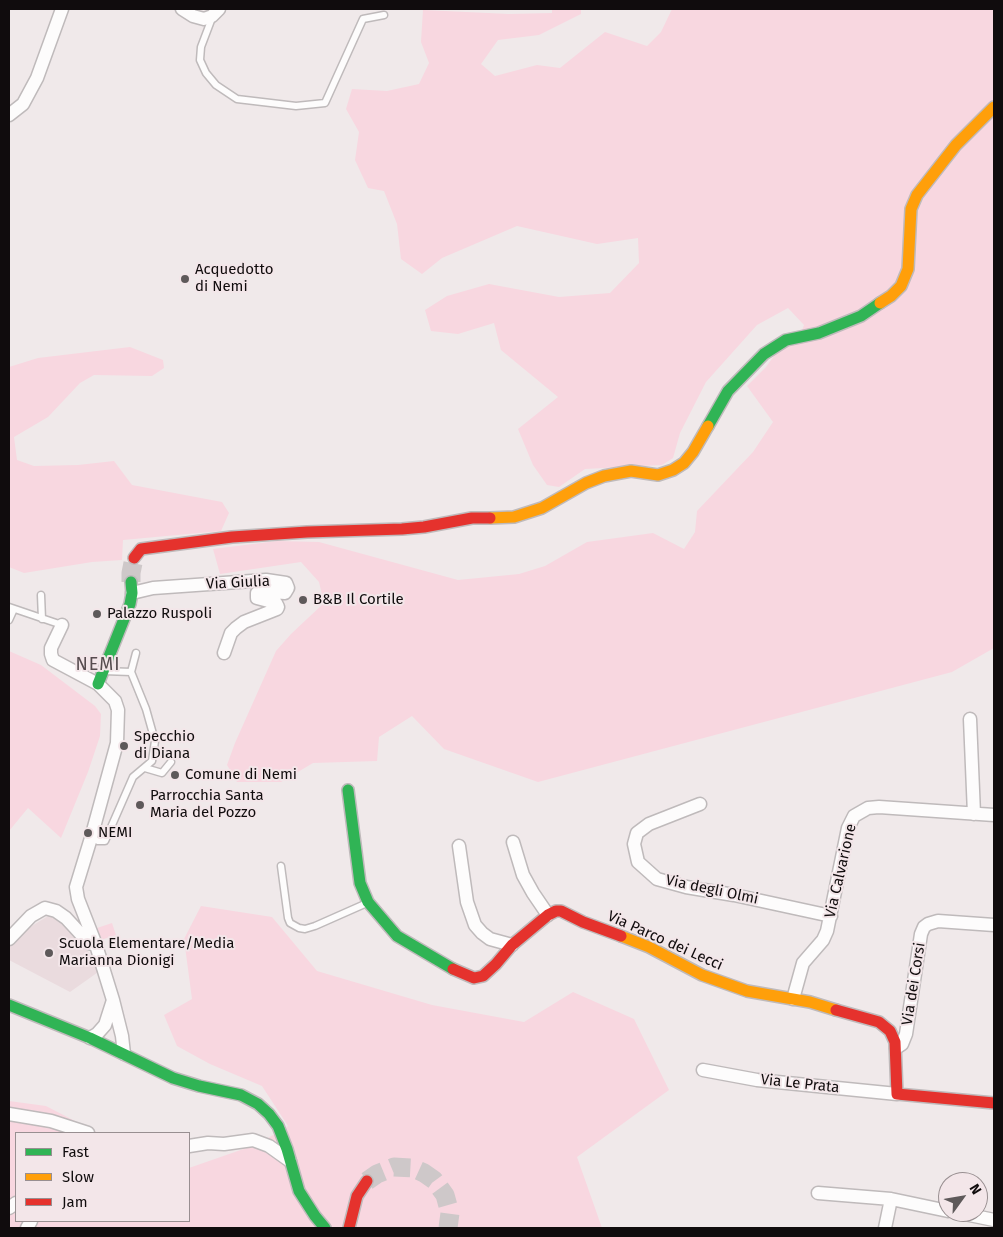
<!DOCTYPE html>
<style>
body{margin:0}
#map{position:relative;width:1003px;height:1237px;overflow:hidden;background:#f0e9ea;font-family:"Fira Sans",sans-serif}
canvas{display:block}
.frame{position:absolute;inset:0;border:10px solid #100c0d;pointer-events:none}
.legend{position:absolute;left:15px;top:1132px;width:175px;height:90px;box-sizing:border-box;background:#f3e6e9;border:1px solid #988f91;margin:0;padding:6px 9px;list-style:none;font-size:15px;color:#100c0d}
.legend li{display:flex;align-items:center;gap:10px;height:25px}
.legend b{width:25px;border:1px solid #988f91}
.north{position:absolute;left:938px;top:1172px;width:50px;height:50px;box-sizing:border-box;background:#f3e6e9;border:1px solid #988f91;border-radius:50%;rotate:58deg;font-size:14px;font-weight:700;line-height:20px;text-align:center;color:#100c0d}
.north::after{content:'';display:block;margin:auto;width:18px;height:22px;background:#5e595a;clip-path:polygon(50% 0,100% 100%,50% 72%,0 100%)}
</style>
<div id="map">
<canvas width="1003" height="1237"></canvas>
<div class="frame"></div>
<ul class="legend">
<li><b style="height:6px;background:#30b455"></b>Fast</li>
<li><b style="height:6px;background:#ff9f0a"></b>Slow</li>
<li><b style="height:6px;background:#e5322d"></b>Jam</li>
</ul>
<div class="north">N</div>
</div>
<script>
const c = document.querySelector('canvas').getContext('2d');
c.lineJoin = 'round';
function fillPath(path, color) { c.fillStyle = color; c.fill(path, 'evenodd'); }
const shape = rows => new Path2D(rows.map(r => 'M' + r).join(''));
function strokePath(path, color, width, dash) { c.strokeStyle = color; c.lineWidth = width; c.lineCap = dash ? 'butt' : 'round'; c.setLineDash(dash || []); c.stroke(path); }
function write(font, color, halo, rows, align = 'center') {
  c.font = font + ' "Fira Sans",sans-serif'; c.lineWidth = 4; c.setLineDash([]); c.textBaseline = 'middle'; c.strokeStyle = halo; c.fillStyle = color; for (const [text, x, y, turn = 0] of rows) {
    c.save(); c.translate(x, y); c.rotate((+turn || 0) * Math.PI / 180); c.textAlign = isNaN(turn) ? turn : align; if (halo) c.strokeText(text, 0, 0); c.fillText(text, 0, 0); c.restore();
  }
}
fillPath(shape([
 [53,913,65,919,101,970,70,992,9,960,9,945,22,932]
]), '#eadbde');
fillPath(shape([
 [552,9,581,9,581,14,539,35,498,40,481,64,495,76,537,65,560,68,605,32,647,46,661,32,672,9,994,9,994,648,952,672,538,782,444,749,412,716,379,737,377,761,313,763,281,782,237,782,227,765,235,743,276,651,291,634,324,603,319,582,301,562,220,574,213,549,277,541,319,542,458,580,519,574,545,566,587,542,653,533,684,549,695,532,697,511,753,452,773,422,747,386,766,367,781,346,798,341,804,325,788,308,757,325,706,382,680,433,673,458,662,465,585,469,559,487,547,485,533,465,518,429,558,397,501,350,494,323,458,334,431,331,425,310,447,296,489,284,559,297,610,293,639,263,638,238,597,244,517,226,442,258,422,274,401,259,397,224,384,191,368,188,355,160,359,132,346,109,352,89,387,91,419,84,429,63,421,42,423,10,509,14,552,13],
 [130,347,163,360,164,368,152,376,94,375,80,383,48,417,14,437,17,460,34,466,78,465,114,461,132,485,222,502,229,513,221,531,123,540,122,560,92,562,24,573,9,567,9,367,38,358],
 [9,651,41,665,95,706,101,714,100,736,88,772,61,838,28,808,9,831],
 [201,906,272,917,317,971,432,1005,524,1022,573,992,634,1019,669,1090,577,1157,602,1228,9,1228,9,1101,46,1106,98,1133,16,1133,16,1221,189,1221,189,1168,258,1144,288,1126,262,1086,210,1064,177,1046,164,1015,192,999,184,939],
 [112,923,116,935,101,940,97,928]
]), '#f8d7e0');
strokePath(shape([
 [131,582,131,573,134,558],
 [367,1181,377,1174,394,1167,413,1168,424,1173,434,1180,445,1195,450,1213,448,1228]
]), '#cec8c9', 19, [19, 9]);
const lane = shape([
 [212,18,201,47,200,60,206,73,216,85,237,99,296,106,325,103,363,19,384,15],
 [41,595,42,619],
 [9,607,62,625],
 [9,620,14,609],
 [104,671,131,672],
 [131,672,136,653],
 [145,768,162,773,171,762],
 [91,838,98,841,105,841,133,777,152,761,155,741,146,709,131,672],
 [281,866,288,918,290,923,299,928,305,929,315,926,367,903]
]);
const street = shape([
 [182,9,193,16,204,19,212,16,219,9],
 [9,115,23,104,37,78,62,9],
 [132,593,153,588,266,580,286,583,288,588,285,593,261,591,257,593,257,598,276,603,278,607,277,609,244,622,236,628,231,633,224,653],
 [62,625,51,648,51,654,53,660,98,684,115,701,118,710,117,743,91,838,76,887,78,899,96,945,113,1000,122,1036,124,1054],
 [970,719,974,814],
 [700,804,649,824,637,833,634,844,638,862,657,879,686,887,734,895,831,916],
 [513,842,523,875,533,893,548,915],
 [459,846,467,902,475,925,482,933,490,939,512,945],
 [9,939,31,916,45,908,56,911,66,918,89,943,96,945],
 [793,999,803,963,823,940,827,931,848,828,854,816,868,808,879,807,994,815],
 [90,1038,97,1034,105,1025,113,1000],
 [896,1048,902,1044,906,1034,921,934,924,927,928,924,938,921,994,925],
 [703,1070,757,1080,897,1094],
 [9,1114,51,1121,88,1133],
 [189,1146,208,1143,224,1144,253,1140,269,1146,290,1161],
 [818,1193,891,1199],
 [9,1208,16,1203],
 [955,1212,994,1220],
 [27,1228,31,1221],
 [885,1228,891,1199,948,1211]
]);
const fast = shape([
 [708,426,728,391,764,354,786,340,819,333,861,316,880,303],
 [98,684,130,604,132,593,131,582],
 [348,790,360,883,368,902,397,936,453,969],
 [9,1005,90,1038,173,1078,199,1086,241,1095,258,1104,269,1114,278,1126,287,1149,299,1191,315,1216,325,1228]
]);
const slow = shape([
 [880,303,891,296,901,286,908,269,911,209,917,195,956,145,994,107],
 [490,518,514,517,542,508,586,483,604,476,631,471,658,475,673,470,684,463,693,452,708,426],
 [621,936,649,947,702,975,747,991,810,1002,836,1010]
]);
const jam = shape([
 [134,558,141,549,232,537,307,532,402,529,424,527,472,518,490,518],
 [453,969,474,978,483,976,496,964,512,945,548,915,556,911,561,911,583,922,621,936],
 [836,1010,879,1022,890,1031,895,1042,897,1094,994,1103],
 [349,1228,357,1196,367,1181]
]);
strokePath(lane, '#bfbabb', 9);
strokePath(street, '#bfbabb', 15);
strokePath(fast, '#bfbabb', 14);
strokePath(slow, '#bfbabb', 14);
strokePath(jam, '#bfbabb', 14);
strokePath(lane, '#fdfcfc', 6);
strokePath(street, '#fdfcfc', 12);
strokePath(fast, '#30b455', 11);
strokePath(slow, '#ff9f0a', 11);
strokePath(jam, '#e5322d', 11);
for (const [x, y, r, color] of [
 [185,279,5,"#5e595a"],
 [303,600,5,"#5e595a"],
 [97,614,5,"#5e595a"],
 [124,746,5,"#5e595a"],
 [175,775,5,"#5e595a"],
 [140,805,5,"#5e595a"],
 [88,833,5,"#5e595a"],
 [49,953,5,"#5e595a"]
]) { const dot = new Path2D(); dot.arc(x, y, r, 0, 2 * Math.PI); c.fillStyle = color; c.fill(dot); strokePath(dot, '#f3e6e9', 2); }
write('15px', '#100c0d', '#f3e6e9', [
 ["Acquedotto",195,270],
 ["di Nemi",195,287],
 ["B&B Il Cortile",313,600],
 ["Palazzo Ruspoli",107,614],
 ["Specchio",134,737],
 ["di Diana",134,754],
 ["Comune di Nemi",185,775],
 ["Parrocchia Santa",150,796],
 ["Maria del Pozzo",150,813],
 ["NEMI",98,833],
 ["Scuola Elementare/Media",59,944],
 ["Marianna Dionigi",59,961]
], 'left');
write('15px', '#100c0d', '#f3e6e9', [
 ["Via Giulia",238,583,-3],
 ["Via Calvarione",841,871,-77],
 ["Via degli Olmi",712,890,12],
 ["Via Parco dei Lecci",665,941,24],
 ["Via dei Corsi",914,984,-81],
 ["Via Le Prata",800,1084,6]
]);
c.letterSpacing = '1px';
write('18px', '#564c4f', '#f3e6e9', [
 ["NEMI",98,665]
]);
c.letterSpacing = '0px';
</script>
